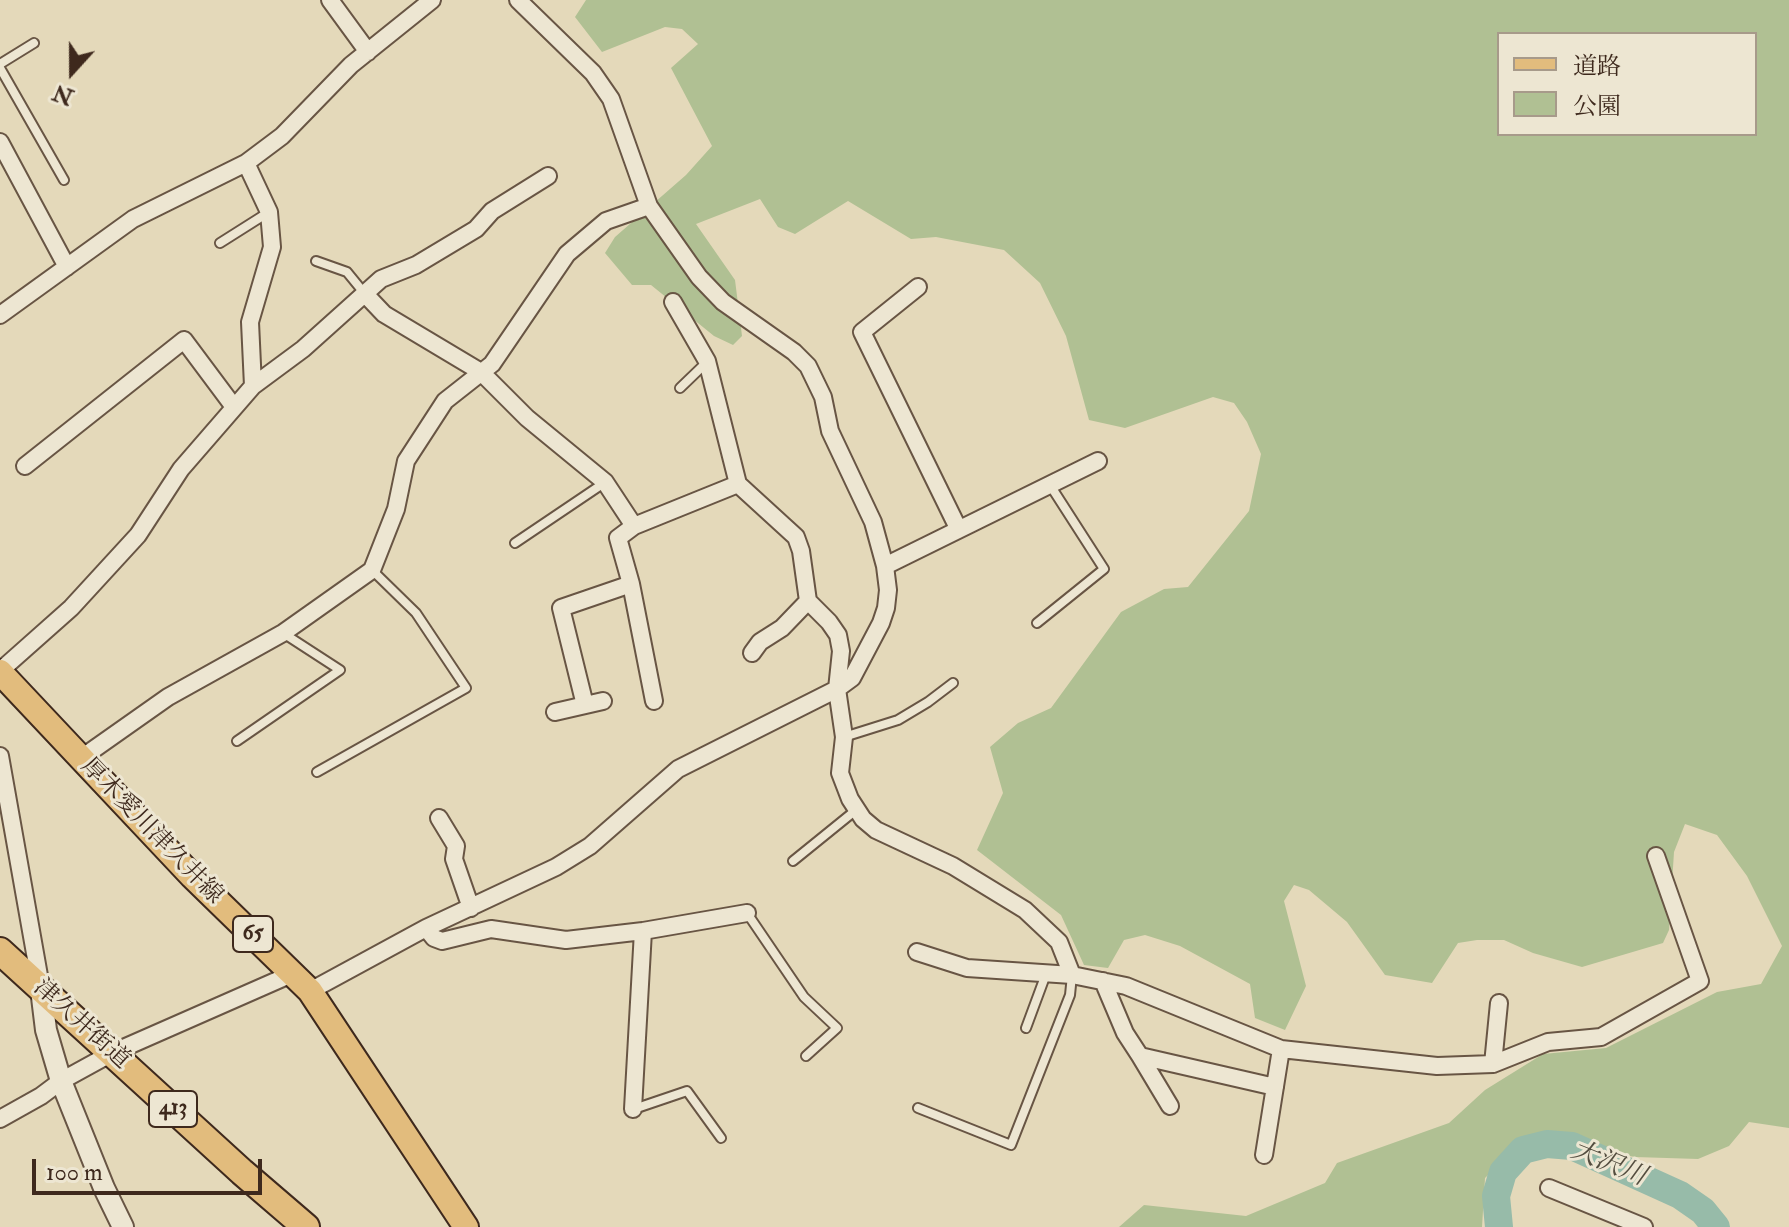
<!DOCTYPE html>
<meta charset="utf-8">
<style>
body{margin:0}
#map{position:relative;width:1789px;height:1227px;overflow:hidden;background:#e4d9ba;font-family:"IM FELL Double Pica","Noto Serif JP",serif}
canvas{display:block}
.legend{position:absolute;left:1497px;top:32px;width:260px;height:104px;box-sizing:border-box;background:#ede6d2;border:2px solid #a79a8a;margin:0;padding:10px 14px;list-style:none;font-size:24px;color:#3e291d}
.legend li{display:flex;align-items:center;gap:16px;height:40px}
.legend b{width:40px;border:2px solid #a79a8a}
.north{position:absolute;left:32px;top:32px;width:80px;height:80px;-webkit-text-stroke:6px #ede6d2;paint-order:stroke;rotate:201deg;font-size:22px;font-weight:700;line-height:32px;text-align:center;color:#3e291d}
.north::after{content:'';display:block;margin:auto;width:28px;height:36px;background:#3e291d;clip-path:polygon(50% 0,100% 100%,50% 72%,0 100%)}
.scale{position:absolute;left:32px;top:1159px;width:230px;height:36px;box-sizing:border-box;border:4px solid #3e291d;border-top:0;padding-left:10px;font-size:24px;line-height:28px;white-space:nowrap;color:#3e291d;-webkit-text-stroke:6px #ede6d2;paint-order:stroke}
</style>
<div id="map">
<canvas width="1789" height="1227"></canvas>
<ul class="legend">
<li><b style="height:10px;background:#e2bc7d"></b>道路</li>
<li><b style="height:22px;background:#b0c093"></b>公園</li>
</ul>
<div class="north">N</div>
<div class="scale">100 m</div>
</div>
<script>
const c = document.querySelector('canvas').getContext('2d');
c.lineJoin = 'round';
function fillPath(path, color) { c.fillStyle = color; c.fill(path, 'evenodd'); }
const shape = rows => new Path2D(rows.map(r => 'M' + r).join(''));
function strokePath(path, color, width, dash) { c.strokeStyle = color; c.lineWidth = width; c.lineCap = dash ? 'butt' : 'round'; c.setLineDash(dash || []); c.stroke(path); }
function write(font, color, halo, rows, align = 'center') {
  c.font = font + ' "IM FELL Double Pica","Noto Serif JP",serif'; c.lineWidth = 6; c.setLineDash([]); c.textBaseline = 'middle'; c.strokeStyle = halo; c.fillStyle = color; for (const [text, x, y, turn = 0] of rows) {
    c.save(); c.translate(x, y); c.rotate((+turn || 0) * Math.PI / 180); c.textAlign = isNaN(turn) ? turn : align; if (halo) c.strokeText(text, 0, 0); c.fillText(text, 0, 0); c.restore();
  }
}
fillPath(shape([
 [586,0,1789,0,1789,1128,1749,1122,1729,1146,1698,1159,1635,1157,1550,1140,1517,1147,1485,1178,1482,1227,1119,1227,1144,1205,1246,1216,1325,1183,1337,1163,1449,1123,1485,1090,1543,1054,1606,1048,1717,992,1761,984,1782,946,1747,876,1717,835,1685,824,1674,852,1669,930,1663,943,1582,967,1533,953,1504,940,1477,940,1458,943,1432,983,1385,975,1347,922,1309,890,1294,885,1284,901,1306,986,1285,1030,1255,1018,1250,984,1180,946,1145,935,1124,940,1108,968,1084,965,1061,915,977,850,1003,793,990,747,1018,723,1051,708,1121,612,1164,589,1188,587,1249,511,1261,454,1247,422,1234,403,1213,397,1125,428,1089,420,1066,336,1040,283,1004,250,936,237,911,239,848,201,795,234,778,227,760,199,696,224,735,280,742,336,733,345,714,336,651,285,632,285,605,253,615,237,686,175,712,146,671,68,698,44,682,29,665,27,602,52,575,17],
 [1499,34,1755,34,1755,134,1499,134]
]), '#b0c093');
strokePath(shape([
 [1499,1227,1496,1196,1503,1172,1523,1150,1547,1144,1572,1146,1680,1195,1703,1211,1716,1227]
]), '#97bba9', 28);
const service = shape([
 [0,64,34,43],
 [0,68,64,180],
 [220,243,269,212],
 [316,261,347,272,365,294],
 [680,388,707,362],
 [515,543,604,483],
 [1037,623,1104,569,1050,485],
 [844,737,898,720,928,702,953,683],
 [237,741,340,670,283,633],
 [317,772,466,688,416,613,372,570],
 [793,861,856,810],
 [747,913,804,997,837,1028,806,1056],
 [1026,1028,1046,974],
 [918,1108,1011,1145,1070,995,1072,975],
 [634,1109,687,1091,721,1138]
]);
const minor = shape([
 [330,0,368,52],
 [0,142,67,267],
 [246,163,269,212,272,247,250,322,253,386],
 [918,287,862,332,958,528],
 [365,294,384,314,481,372,527,418,605,482,634,526],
 [673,302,707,361,738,484,796,537,801,551,808,601,829,622,838,635,841,651,837,689,844,737,840,773,850,799,863,819,876,830,953,866,1025,910,1059,942,1072,975,1126,986,1281,1049,1437,1066,1493,1064,1548,1042,1601,1037,1700,981,1656,856],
 [0,315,133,219,246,163,282,136,351,65,432,0],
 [25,466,184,340,234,407],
 [885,566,1098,461],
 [752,653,760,642,782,628,808,601],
 [0,671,71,608,138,535,181,469,253,386,303,349,381,279,416,265,476,229,492,211,548,176],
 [654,701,631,584,618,538,634,526,738,484],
 [585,705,561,608,631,584],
 [555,712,603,701],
 [0,756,41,987],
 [80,759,168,697,283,633,372,570,396,509,406,461,445,401,492,364,567,254,606,221,649,206],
 [439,818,456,846,454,859,471,908],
 [426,928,434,938,442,941,491,929,566,940,643,931,747,913],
 [917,952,967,968,1072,975],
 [1103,981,1125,1033,1140,1056,1275,1087],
 [310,991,426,928,556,867,590,846,678,769,837,689,852,678,881,623,886,608,888,590,885,566,873,522,830,431,823,397,808,366,794,352,723,302,699,277,649,206,611,99,593,73,518,0],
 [1140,1056,1170,1106],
 [1493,1064,1499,1003],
 [633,1109,643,931],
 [0,1119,41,1096,61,1081,112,1053,294,973],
 [1264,1155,1281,1049],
 [1549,1188,1644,1227]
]);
const tertiary = shape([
 [41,989,46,1030,61,1081,104,1188,123,1227]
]);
const primary = shape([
 [0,672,192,876,310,991,466,1227]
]);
const trunk = shape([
 [0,951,242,1172,306,1227]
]);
strokePath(service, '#685544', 12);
strokePath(minor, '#685544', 20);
strokePath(tertiary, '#685544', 24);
strokePath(primary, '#3e291d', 28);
strokePath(trunk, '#3e291d', 30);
strokePath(service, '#ede6d2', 8);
strokePath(minor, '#ede6d2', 16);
strokePath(tertiary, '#ede6d2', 20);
strokePath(primary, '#e2bc7d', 24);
strokePath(trunk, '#e2bc7d', 26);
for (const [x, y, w] of [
 [253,934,40],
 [173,1109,48]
]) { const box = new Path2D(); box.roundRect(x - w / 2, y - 18, w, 36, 6); c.fillStyle = '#ede6d2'; c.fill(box); strokePath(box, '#3e291d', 2); }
write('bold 22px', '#3e291d', null, [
 ["65",253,934],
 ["413",173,1109]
]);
write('24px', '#3e291d', '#ede6d2', [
 ["厚木愛川津久井線",151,832,46],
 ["津久井街道",81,1025,42]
]);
write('italic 26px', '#544e40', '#ede6d2', [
 ["大沢川",1608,1165,22]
]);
</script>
